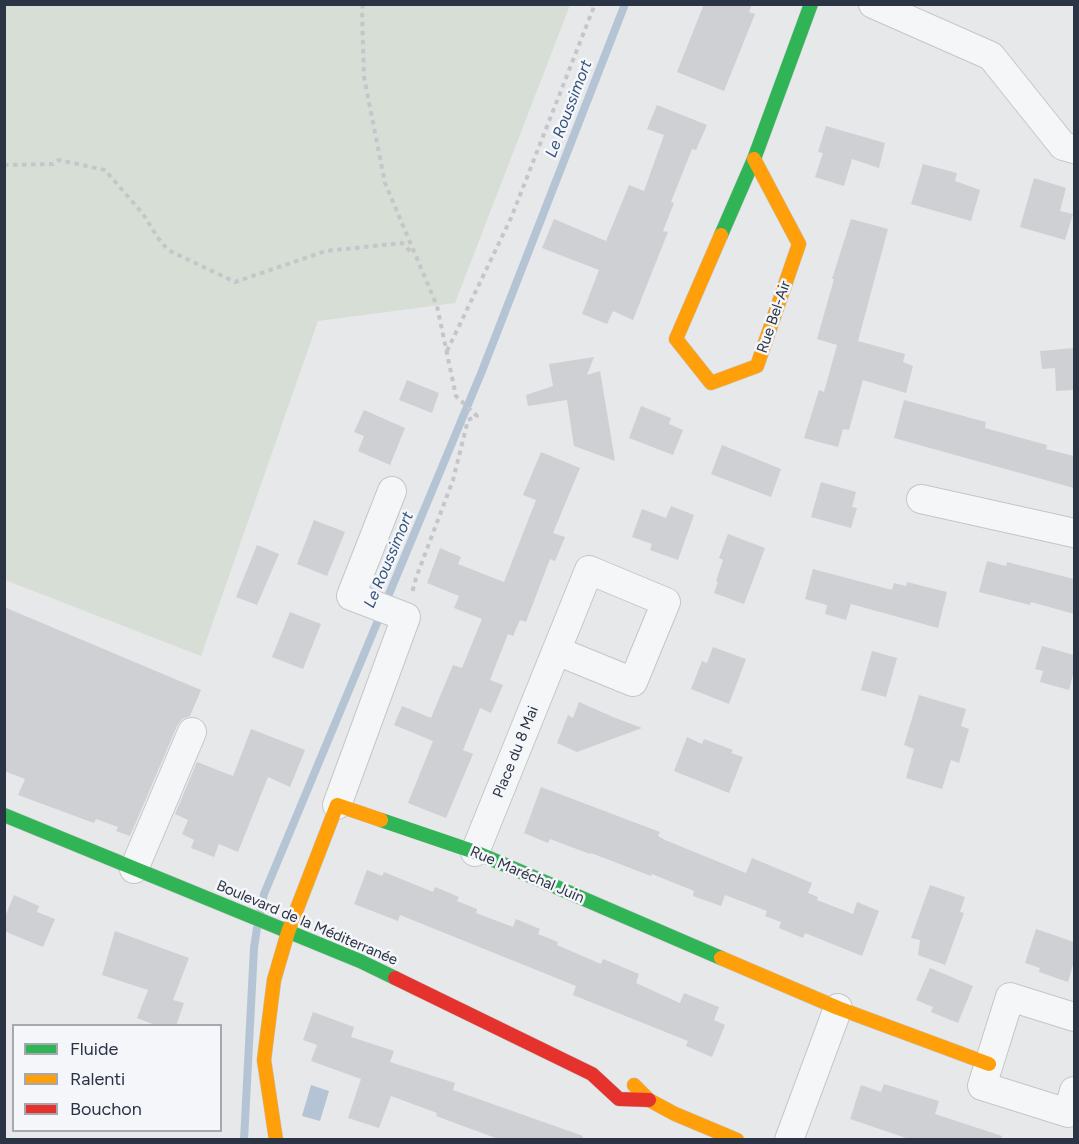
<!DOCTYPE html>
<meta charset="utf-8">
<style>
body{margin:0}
#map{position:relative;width:1079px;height:1144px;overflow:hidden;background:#e6e8ea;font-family:Figtree,sans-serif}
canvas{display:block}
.frame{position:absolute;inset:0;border:6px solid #2b3445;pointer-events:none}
.legend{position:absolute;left:12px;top:1024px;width:210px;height:108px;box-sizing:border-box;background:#f4f6f9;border:2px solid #a4a8b1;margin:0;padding:8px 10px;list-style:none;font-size:18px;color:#2b3445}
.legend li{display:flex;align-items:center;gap:12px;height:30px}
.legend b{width:30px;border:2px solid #a4a8b1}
</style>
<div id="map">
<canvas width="1079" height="1144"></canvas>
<div class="frame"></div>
<ul class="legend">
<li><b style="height:8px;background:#30b455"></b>Fluide</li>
<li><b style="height:8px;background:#ff9f0a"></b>Ralenti</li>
<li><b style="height:8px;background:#e5322d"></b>Bouchon</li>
</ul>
</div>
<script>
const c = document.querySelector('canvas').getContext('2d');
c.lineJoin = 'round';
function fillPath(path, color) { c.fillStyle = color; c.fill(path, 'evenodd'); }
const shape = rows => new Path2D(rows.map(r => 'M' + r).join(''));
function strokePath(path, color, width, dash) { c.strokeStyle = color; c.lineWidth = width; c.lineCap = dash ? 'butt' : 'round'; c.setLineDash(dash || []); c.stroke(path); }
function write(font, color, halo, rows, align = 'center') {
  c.font = font + ' Figtree,sans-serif'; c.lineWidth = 5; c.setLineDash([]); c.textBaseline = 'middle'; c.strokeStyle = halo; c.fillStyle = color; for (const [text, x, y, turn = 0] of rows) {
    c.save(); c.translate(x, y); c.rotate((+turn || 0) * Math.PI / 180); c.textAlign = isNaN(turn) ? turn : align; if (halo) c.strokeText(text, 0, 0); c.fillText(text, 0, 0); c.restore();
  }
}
fillPath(shape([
 [4,5,570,5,455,303,318,321,201,656,5,580]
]), '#d6ded6');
fillPath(shape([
 [311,1085,329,1091,320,1121,302,1116]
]), '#b4c4d5');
strokePath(shape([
 [260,913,264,894,482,371,625,4],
 [244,1140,254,948,257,928]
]), '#b4c4d5', 8);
fillPath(shape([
 [704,4,752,4,749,12,755,14,724,91,677,72],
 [657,105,707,125,696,150,692,149,671,202,674,203,663,231,668,232,633,320,613,311,607,324,582,314,599,270,542,248,554,219,606,241,629,185,644,191,664,135,647,129],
 [826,126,885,143,879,168,852,159,844,186,815,177,823,153,818,152],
 [923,164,957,173,955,181,980,190,971,221,911,204],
 [1034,178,1066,188,1060,211,1073,214,1065,240,1020,227],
 [851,219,888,229,858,341,905,354,903,362,913,366,906,393,863,380,849,430,843,429,838,447,804,438,819,390,824,392,837,345,817,339,834,279,832,279],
 [1074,348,1074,390,1056,391,1055,368,1042,369,1040,351],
 [594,357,587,375,600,371,615,461,574,446,567,400,528,406,526,395,553,386,549,364],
 [407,380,439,393,432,413,399,400],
 [904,400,986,422,985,428,1047,445,1046,449,1074,456,1074,488,894,438],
 [641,406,671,418,669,424,683,430,673,455,629,438],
 [364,410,405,428,390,465,358,451,364,436,354,432],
 [722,445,781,469,771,497,711,474],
 [541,452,580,468,553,533,565,537,555,561,550,559,526,622,520,620,513,636,508,634,490,680,503,685,491,713,480,708,463,750,473,754,446,818,408,803,433,741,394,725,402,706,431,718,453,665,462,668,482,619,454,608,459,596,427,583,440,548,461,557,458,564,504,582,536,500,523,495],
 [821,482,856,492,852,507,857,508,851,528,811,517],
 [671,506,694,515,678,560,650,550,652,544,632,537,642,509,666,518],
 [314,520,345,532,327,576,297,564],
 [728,534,765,548,744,604,714,593,718,582,716,581,723,560,719,558],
 [257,545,279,554,257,605,236,597],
 [987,561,1006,566,1007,562,1074,579,1074,614,1031,602,1030,605,979,592],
 [813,569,892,590,894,583,906,586,907,582,947,592,938,628,851,604,846,620,825,614,827,605,805,599],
 [4,607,201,690,190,716,182,719,177,726,130,836,116,831,118,827,96,819,94,823,18,795,25,779,4,771],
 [290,612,321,624,303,669,272,657],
 [1042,646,1074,655,1074,671,1069,690,1040,682,1043,671,1035,669],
 [713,647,746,659,729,704,691,689,702,661,707,663],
 [872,651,897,658,886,697,861,690],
 [919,695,966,709,961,726,969,729,959,763,951,760,942,789,906,778,914,749,904,745],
 [579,702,613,717,642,728,577,752,557,743,568,715,573,718],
 [251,729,305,750,290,787,268,777,238,852,219,844,214,857,191,848,194,840,182,834,188,820,175,814,197,762,233,776],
 [687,737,702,744,704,739,733,750,731,753,743,757,729,793,674,771],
 [541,787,660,832,658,836,665,840,746,873,752,858,812,883,808,893,818,897,817,900,853,914,857,902,879,911,862,956,805,933,803,938,779,928,781,922,765,916,767,911,725,895,721,906,693,896,694,891,652,874,651,876,591,853,590,854,550,839,548,843,524,833],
 [367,870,382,876,384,872,433,892,435,887,459,897,457,901,477,909,476,913,513,927,516,919,540,929,538,934,558,942,557,945,601,964,603,959,639,974,636,983,680,1003,684,993,719,1007,714,1020,725,1025,712,1057,686,1046,688,1041,573,995,576,986,400,915,398,921,354,904],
 [930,885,965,897,960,912,964,913,945,965,918,955,920,940,911,938],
 [14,895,39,906,37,912,55,919,43,947,4,931,4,919],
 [1036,929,1074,942,1074,961,1068,982,1039,972,1040,968,1025,963],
 [115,931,189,958,173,1000,184,1003,176,1026,158,1026,137,1018,148,990,102,975],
 [930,968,973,986,958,1023,931,1012,933,1007,916,1000],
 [313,1012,354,1027,351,1037,394,1051,390,1062,455,1083,453,1090,583,1136,582,1140,501,1140,436,1116,437,1113,391,1096,379,1128,348,1118,361,1079,311,1061,317,1045,303,1040],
 [884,1084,939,1101,935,1114,1002,1136,1001,1140,912,1140,850,1119,861,1085,881,1092]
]), '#ced0d3');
const street = shape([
 [873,4,991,56,1063,146,1074,149],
 [921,499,1074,533],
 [337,805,406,617,351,596,392,491],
 [475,852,589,570,666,602,633,682,557,651],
 [134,869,192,732],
 [1074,1017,1010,997,982,1086,1068,1113,1074,1091],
 [789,1140,838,1008]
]);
const fast = shape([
 [721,235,754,159,811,4],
 [4,815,360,961,395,978],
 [381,820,475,852,721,958]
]);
const slow = shape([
 [721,235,676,339,711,383,757,366,799,244,754,159],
 [721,958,838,1008,989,1064],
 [634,1085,649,1100,675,1114,737,1140],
 [276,1140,264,1060,274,980,288,932,337,805,381,820]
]);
const jam = shape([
 [395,978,592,1074,619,1099,649,1100]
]);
strokePath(street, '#c4c6c8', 30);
strokePath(fast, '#c4c6c8', 15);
strokePath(slow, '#c4c6c8', 15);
strokePath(jam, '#c4c6c8', 15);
strokePath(shape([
 [363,4,362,11,364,77,385,183,437,306,456,396,477,416,468,420,453,480,416,578,412,593],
 [4,165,53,164,59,160,105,170,143,214,158,238,168,250,235,282,326,251,402,243,412,253],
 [447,351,511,218,595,4]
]), '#c5c6ca', 4, [4.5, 4.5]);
strokePath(street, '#f5f6f7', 28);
strokePath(fast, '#30b455', 14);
strokePath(slow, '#ff9f0a', 14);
strokePath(jam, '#e5322d', 14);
write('15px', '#2b3445', '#f4f6f9', [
 ["Rue Bel-Air",774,317,-71],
 ["Place du 8 Mai",516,752,-68],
 ["Rue Maréchal Juin",527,875,23],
 ["Boulevard de la Méditerranée",307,923,23]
]);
write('italic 16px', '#34527a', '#f4f6f9', [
 ["Le Roussimort",569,109,-69],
 ["Le Roussimort",389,560,-67]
]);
</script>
